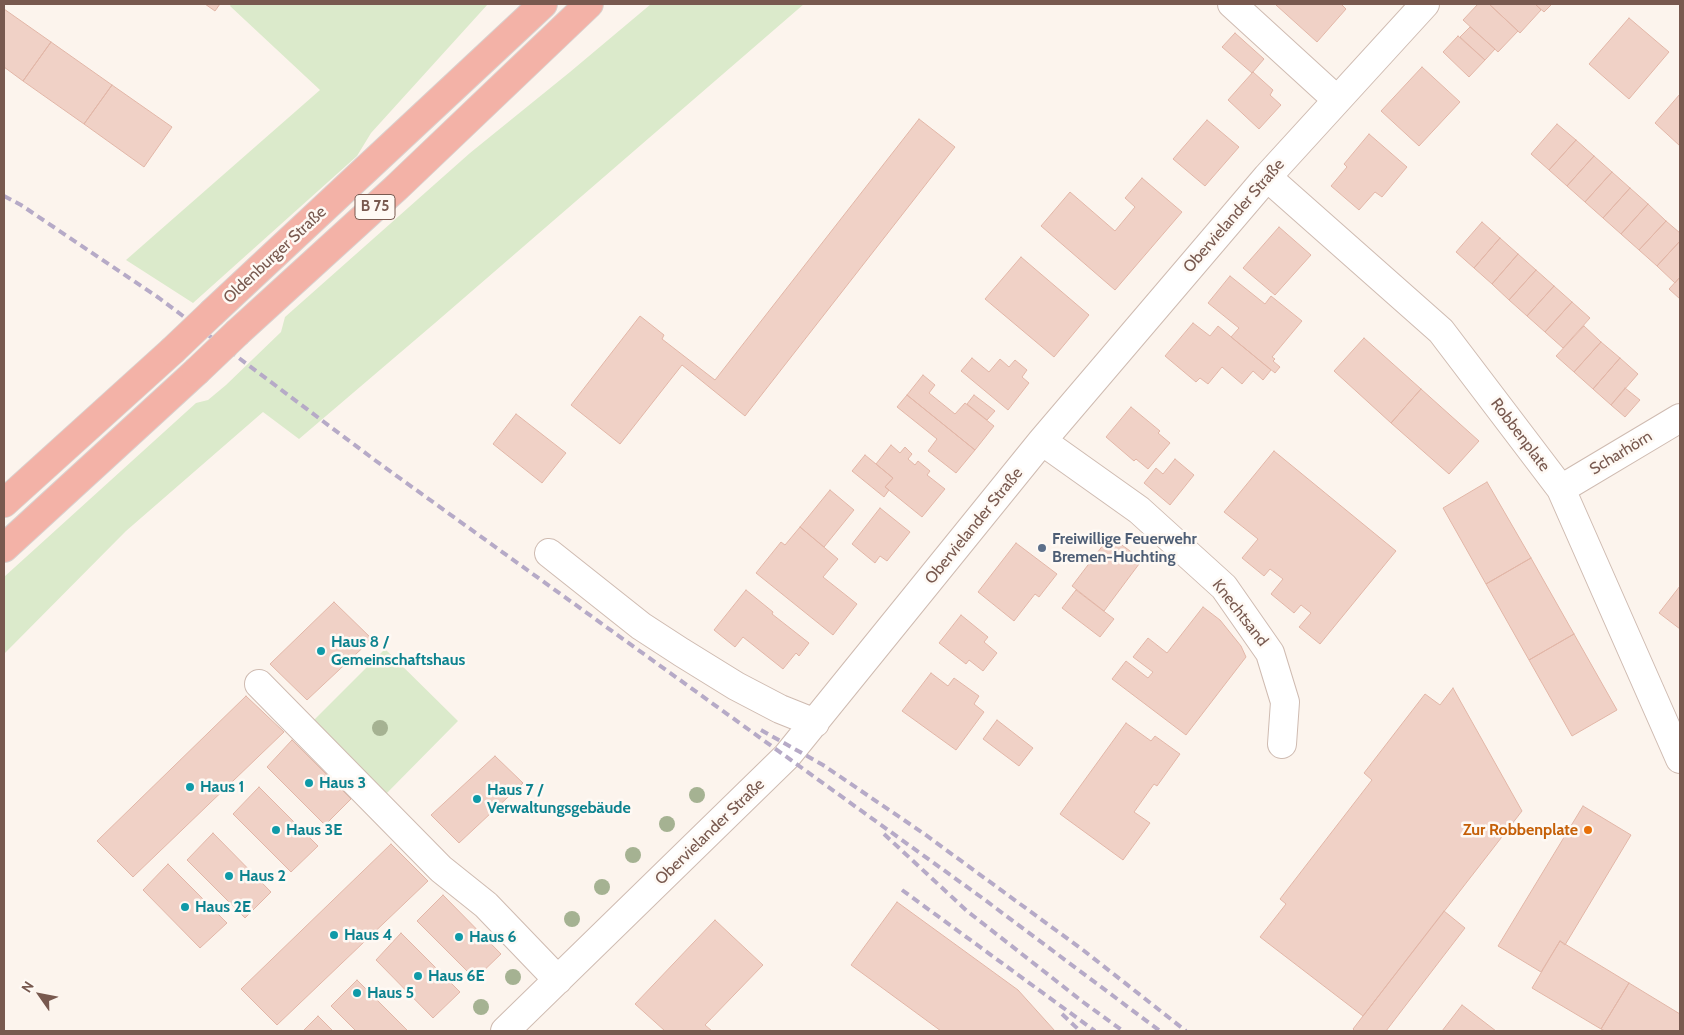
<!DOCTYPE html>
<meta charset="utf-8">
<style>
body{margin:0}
#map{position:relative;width:1684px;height:1035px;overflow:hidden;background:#fcf4ed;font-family:Cabin,sans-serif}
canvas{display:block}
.frame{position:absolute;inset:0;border:5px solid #78594f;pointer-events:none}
.north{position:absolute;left:15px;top:970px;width:50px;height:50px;-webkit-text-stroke:4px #fef9f4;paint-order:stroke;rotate:303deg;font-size:14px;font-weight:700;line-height:20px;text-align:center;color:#78594f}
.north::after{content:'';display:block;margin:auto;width:18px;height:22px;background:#78594f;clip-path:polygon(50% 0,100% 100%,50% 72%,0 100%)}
</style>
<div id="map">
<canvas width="1684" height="1035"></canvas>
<div class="frame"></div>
<div class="north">N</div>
</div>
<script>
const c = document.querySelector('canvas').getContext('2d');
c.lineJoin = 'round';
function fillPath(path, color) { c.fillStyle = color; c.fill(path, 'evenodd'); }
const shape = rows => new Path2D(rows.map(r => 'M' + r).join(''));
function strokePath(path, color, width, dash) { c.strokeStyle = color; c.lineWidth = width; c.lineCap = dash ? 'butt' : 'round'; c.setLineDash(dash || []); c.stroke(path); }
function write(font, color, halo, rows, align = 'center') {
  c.font = font + ' Cabin,sans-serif'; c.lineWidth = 5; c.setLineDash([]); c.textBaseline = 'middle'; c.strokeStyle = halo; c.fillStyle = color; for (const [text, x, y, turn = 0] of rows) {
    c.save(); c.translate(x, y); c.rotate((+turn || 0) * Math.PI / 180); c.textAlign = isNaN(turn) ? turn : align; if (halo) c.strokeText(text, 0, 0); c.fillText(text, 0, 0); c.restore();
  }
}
fillPath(shape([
 [231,4,488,4,371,133,357,156,193,303,126,260,320,90,230,6],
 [651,4,804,4,435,323,299,439,263,412,126,531,4,654,4,577,196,403,208,400,226,385,281,332,285,317,470,153,570,72],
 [385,649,458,721,382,798,309,725]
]), '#dbeacb');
const building = shape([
 [205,4,220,4,215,11,205,4],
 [1277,4,1341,4,1346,9,1317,42,1276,5,1277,4],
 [1478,4,1489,4,1518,31,1498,52,1463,20,1478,4],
 [1489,4,1535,4,1541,10,1520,33,1489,4],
 [1535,4,1552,4,1544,12,1535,4],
 [4,9,51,42,23,81,4,67,4,9],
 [1629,18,1669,52,1629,99,1589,64,1629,18],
 [1470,27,1495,49,1485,60,1460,37,1470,27],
 [1235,33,1264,59,1252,73,1222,47,1235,33],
 [1458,36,1485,60,1469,77,1443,52,1458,36],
 [51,42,112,85,84,124,23,81,51,42],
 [1422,67,1460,102,1419,146,1381,111,1422,67],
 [1253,72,1273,90,1270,95,1281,105,1259,129,1228,100,1253,72],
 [112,85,172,127,144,167,84,124,112,85],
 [1680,94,1680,146,1655,123,1680,94],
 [919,119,955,147,745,416,682,365,620,444,571,405,640,316,664,335,662,339,715,380,919,119],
 [1207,120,1239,147,1205,186,1173,159,1207,120],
 [1557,124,1576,140,1549,170,1531,154,1557,124],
 [1369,134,1407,167,1382,197,1375,192,1359,210,1331,186,1347,167,1344,164,1369,134],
 [1576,140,1594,156,1567,186,1549,170,1576,140],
 [1594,156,1612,172,1585,202,1567,186,1594,156],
 [1612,172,1630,188,1603,218,1585,202,1612,172],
 [1142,178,1182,212,1115,290,1041,226,1070,192,1115,231,1135,207,1125,198,1142,178],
 [1630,188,1648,204,1621,234,1603,218,1630,188],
 [1648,204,1666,221,1639,250,1621,234,1648,204],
 [1666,221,1680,233,1680,241,1657,266,1639,250,1666,221],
 [1482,222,1500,238,1474,268,1456,252,1482,222],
 [1279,227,1311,255,1275,295,1243,268,1279,227],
 [1500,238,1518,254,1492,284,1474,268,1500,238],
 [1680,241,1680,277,1675,283,1657,266,1680,241],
 [1518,254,1536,270,1509,300,1492,284,1518,254],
 [1021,257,1089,315,1054,357,985,299,1021,257],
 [1536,270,1554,286,1527,316,1509,300,1536,270],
 [1230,276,1265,304,1271,296,1302,321,1272,357,1275,359,1273,361,1280,367,1275,373,1231,337,1239,328,1208,303,1230,276],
 [1680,277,1680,299,1669,289,1680,277],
 [1554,286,1572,302,1545,332,1527,316,1554,286],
 [1572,302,1590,318,1563,348,1545,332,1572,302],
 [1193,323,1210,336,1218,326,1271,370,1263,380,1253,371,1242,384,1222,367,1208,384,1200,378,1196,382,1165,356,1193,323],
 [1584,326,1601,342,1574,372,1556,356,1584,326],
 [1364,338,1421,389,1391,423,1334,371,1364,338],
 [1601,342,1620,358,1593,389,1574,372,1601,342],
 [972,358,989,372,1000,359,1009,367,1015,360,1027,370,1022,377,1029,383,1008,410,961,371,972,358],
 [1620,358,1638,374,1611,405,1593,389,1620,358],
 [923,375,935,385,929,393,955,414,965,403,994,426,975,450,907,395,923,375],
 [1625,388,1640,400,1625,417,1611,405,1625,388],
 [1421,389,1479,441,1449,474,1391,423,1421,389],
 [907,395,975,450,956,473,928,451,937,439,897,407,907,395],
 [974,395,995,411,987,420,967,404,974,395],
 [1131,407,1160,431,1158,433,1170,443,1148,469,1136,459,1134,461,1106,437,1131,407],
 [516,414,566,453,542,483,493,444,516,414],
 [891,445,900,453,905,447,912,454,908,459,915,465,918,461,930,471,927,475,945,489,922,517,885,487,893,478,876,464,891,445],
 [1274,451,1396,551,1320,644,1299,627,1311,613,1301,605,1294,613,1271,594,1283,579,1270,569,1264,576,1242,558,1258,539,1224,512,1274,451],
 [865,455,893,478,885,487,889,490,884,497,852,471,865,455],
 [1175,459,1194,475,1170,505,1144,483,1156,468,1163,474,1175,459],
 [1487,482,1531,558,1486,584,1443,508,1487,482],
 [830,490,854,510,824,547,800,527,830,490],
 [880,508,910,532,887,561,880,556,875,563,852,544,880,508],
 [800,527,838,559,823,577,857,604,833,635,756,573,781,542,785,545,800,527],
 [1110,536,1142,560,1104,611,1072,586,1110,536],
 [1016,543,1057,574,1039,597,1035,594,1014,621,978,592,1016,543],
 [1531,558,1574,634,1529,660,1486,584,1531,558],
 [1680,586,1680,629,1659,613,1680,586],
 [746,590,773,612,772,614,809,643,799,656,796,653,783,669,743,637,735,647,714,630,746,590],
 [1076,590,1114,619,1100,637,1062,608,1076,590],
 [334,602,372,639,307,700,270,664,334,602],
 [1203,607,1220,620,1241,646,1246,657,1186,735,1112,679,1126,661,1148,678,1153,672,1133,657,1148,638,1167,653,1203,607],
 [961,615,988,637,984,642,997,653,983,671,969,660,966,664,939,643,961,615],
 [1574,634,1617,710,1572,736,1529,660,1574,634],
 [931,673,948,686,954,678,979,696,974,704,984,712,956,750,902,711,931,673],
 [1453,688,1522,811,1363,1016,1260,937,1286,904,1280,899,1372,780,1364,773,1425,694,1440,705,1453,688],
 [246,696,284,732,133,877,97,841,246,696],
 [997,720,1033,748,1019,766,983,739,997,720],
 [1126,723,1151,741,1155,736,1180,754,1157,786,1154,784,1134,812,1150,823,1123,860,1060,814,1126,723],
 [292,740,351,799,325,825,267,767,292,740],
 [495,756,523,783,459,843,431,815,495,756],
 [259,787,318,846,291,872,233,814,259,787],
 [1583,806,1631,835,1565,945,1560,941,1541,972,1498,946,1583,806],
 [213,833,271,892,245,918,187,860,213,833],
 [391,844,428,881,277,1025,241,989,391,844],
 [168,864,227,923,200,948,143,890,168,864],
 [443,895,501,954,475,979,417,921,443,895],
 [897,902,1018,990,1055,1031,941,1031,851,965,897,902],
 [1444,911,1465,928,1386,1031,1355,1031,1353,1029,1444,911],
 [715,920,763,965,705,1025,712,1031,665,1031,635,1004,715,920],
 [401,933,460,992,433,1018,376,960,401,933],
 [1560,941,1629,983,1601,1029,1532,988,1560,941],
 [357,980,408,1031,356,1031,331,1006,357,980],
 [1629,983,1680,1014,1680,1031,1605,1031,1601,1029,1629,983],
 [1462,1005,1496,1031,1442,1031,1462,1005],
 [318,1016,333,1031,303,1031,318,1016]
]);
fillPath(building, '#f0d1c6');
strokePath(building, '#e2b6a7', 1);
const minor = shape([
 [1232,4,1336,99],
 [1267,177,1441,331,1561,489,1680,759],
 [1042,441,1139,510,1224,587,1270,653,1285,702,1282,744],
 [1561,489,1680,418],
 [549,553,641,626,681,652,736,686,780,709,815,723],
 [259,684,441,869,486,905,558,980],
 [505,1031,787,756,1042,441,1267,177,1425,4]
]);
const highway = shape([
 [213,312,543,4],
 [238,332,396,188,589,4],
 [4,503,172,351],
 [4,548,196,372]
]);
strokePath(minor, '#cfbbb1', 30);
strokePath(highway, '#d9d1ce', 30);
strokePath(minor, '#fff', 28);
strokePath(highway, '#f3b2a7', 28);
strokePath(shape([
 [4,196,21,205,159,298,376,461,981,897,1160,1031],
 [761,730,823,765,923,833,1083,950,1186,1031],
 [884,834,967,911,1083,1002,1123,1031],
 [902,890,1095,1031],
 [1062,1014,1080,1031]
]), '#b6aac7', 4, [8, 5]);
const highwayBridge = shape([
 [172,351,213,312],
 [196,372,238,332]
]);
strokePath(highwayBridge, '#d9d1ce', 30, []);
strokePath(highwayBridge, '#f3b2a7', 28);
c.fillStyle = '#a5b292';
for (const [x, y] of [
 [380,728],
 [697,795],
 [667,824],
 [633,855],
 [602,887],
 [572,919],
 [513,977],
 [481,1007]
]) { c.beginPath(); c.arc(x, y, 8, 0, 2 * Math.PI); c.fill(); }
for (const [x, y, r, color] of [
 [1042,548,5,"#5c6f8a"],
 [321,651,5,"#0f9aa8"],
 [309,783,5,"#0f9aa8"],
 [190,787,5,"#0f9aa8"],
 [477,799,5,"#0f9aa8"],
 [276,830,5,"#0f9aa8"],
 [1588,830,5,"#e8710a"],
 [229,876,5,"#0f9aa8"],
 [185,907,5,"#0f9aa8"],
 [334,935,5,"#0f9aa8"],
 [459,937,5,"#0f9aa8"],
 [418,976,5,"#0f9aa8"],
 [357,993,5,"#0f9aa8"]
]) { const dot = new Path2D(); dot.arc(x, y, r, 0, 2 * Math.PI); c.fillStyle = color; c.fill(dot); strokePath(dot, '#fef9f4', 2); }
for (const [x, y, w] of [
 [375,207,40]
]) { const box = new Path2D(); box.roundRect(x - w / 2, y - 12.5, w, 25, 4); c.fillStyle = '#fef9f4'; c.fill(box); strokePath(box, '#78594f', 1); }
write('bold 15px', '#78594f', null, [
 ["B 75",375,207]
]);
write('16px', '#78594f', '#fef9f4', [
 ["Obervielander Straße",1234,216,-49],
 ["Oldenburger Straße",275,255,-43],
 ["Robbenplate",1520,435,53],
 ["Scharhörn",1621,453,-31],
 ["Obervielander Straße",974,526,-51],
 ["Knechtsand",1240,613,52],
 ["Obervielander Straße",710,832,-44]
]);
write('bold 16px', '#4e5e75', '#fef9f4', [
 ["Freiwillige Feuerwehr",1052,539],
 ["Bremen-Huchting",1052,557]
], 'left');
write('bold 16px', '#0d838f', '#fef9f4', [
 ["Haus 8 /",331,642],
 ["Gemeinschaftshaus",331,660],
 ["Haus 3",319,783],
 ["Haus 1",200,787],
 ["Haus 7 /",487,790],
 ["Verwaltungsgebäude",487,808],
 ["Haus 3E",286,830],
 ["Haus 2",239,876],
 ["Haus 2E",195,907],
 ["Haus 4",344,935],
 ["Haus 6",469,937],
 ["Haus 6E",428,976],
 ["Haus 5",367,993]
], 'left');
write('bold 16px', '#c56008', '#fef9f4', [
 ["Zur Robbenplate",1578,830]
], 'right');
</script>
